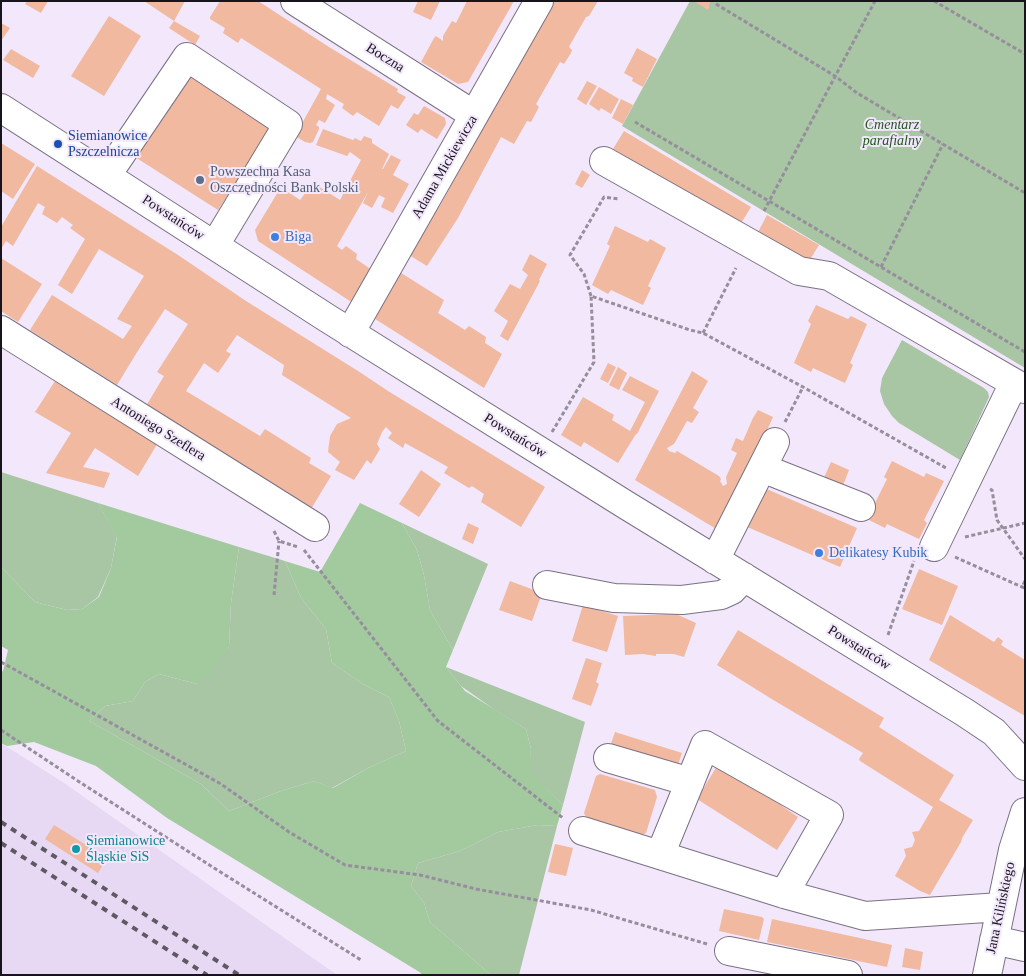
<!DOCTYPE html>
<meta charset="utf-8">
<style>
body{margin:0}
#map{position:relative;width:1026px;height:976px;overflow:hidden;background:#f2e7fb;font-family:"Times New Roman",serif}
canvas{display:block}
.frame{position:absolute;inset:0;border:2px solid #18141b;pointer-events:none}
</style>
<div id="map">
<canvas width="1026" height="976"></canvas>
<div class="frame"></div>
</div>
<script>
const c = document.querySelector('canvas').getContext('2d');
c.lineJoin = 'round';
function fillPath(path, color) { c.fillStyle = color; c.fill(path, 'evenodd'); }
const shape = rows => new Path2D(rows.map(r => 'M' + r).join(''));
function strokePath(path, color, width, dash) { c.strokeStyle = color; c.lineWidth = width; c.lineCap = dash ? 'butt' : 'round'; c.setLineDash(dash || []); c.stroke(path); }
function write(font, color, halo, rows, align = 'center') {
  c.font = font + ' "Times New Roman",serif'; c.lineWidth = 4; c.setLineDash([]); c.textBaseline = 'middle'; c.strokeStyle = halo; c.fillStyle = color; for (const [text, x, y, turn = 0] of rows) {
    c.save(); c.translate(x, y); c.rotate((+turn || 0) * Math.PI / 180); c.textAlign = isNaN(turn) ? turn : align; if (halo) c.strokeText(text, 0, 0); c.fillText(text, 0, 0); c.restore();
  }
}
fillPath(shape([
 [1,743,64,783,337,975,1,975]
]), '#e7d8f3');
fillPath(shape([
 [690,1,1025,1,1025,368,622,126],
 [902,340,984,388,988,392,989,397,960,460,899,423,892,416,884,404,880,391,882,378],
 [1,472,98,503,117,536,111,568,98,597,82,609,67,610,35,602,1,567],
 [402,523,488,564,453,650,430,610,424,575,417,550],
 [239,547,285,561,301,598,326,629,332,663,363,684,389,697,399,721,406,751,368,768,332,788,314,781,281,791,229,811,201,784,89,721,105,706,133,701,145,682,159,674,197,684,229,647,231,603],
 [446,667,585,722,563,805,529,771,531,749,526,729,495,710,461,686],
 [538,825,557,826,519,975,491,975,430,922,424,903,411,886,418,863,460,851,498,832]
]), '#a8c5a4');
fillPath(shape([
 [98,503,239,547,231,603,229,647,209,675,197,684,159,674,145,682,133,701,105,706,89,721,201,784,229,811,281,791,314,781,333,788,368,768,406,751,399,721,389,697,363,684,332,663,326,629,301,598,285,561,320,572,360,503,402,523,417,550,424,575,430,610,453,650,446,667,465,691,526,729,531,749,530,771,563,805,557,826,538,825,498,832,460,851,418,863,411,886,424,903,430,922,491,975,420,975,421,973,167,818,96,766,34,742,7,746,1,743,1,672,3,671,8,650,1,646,1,567,35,602,67,610,82,609,99,597,111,568,117,537]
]), '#a3ca9f');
fillPath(shape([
 [27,1,48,1,41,13,25,4],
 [144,1,185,1,174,21,200,36,195,45,169,28,174,21],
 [220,1,258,1,329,47,398,89,397,92,406,97,398,109,391,105,379,126,357,112,353,116,342,108,344,104,327,94,326,99,335,105,325,123,319,120,316,125,319,127,319,129,313,142,310,143,305,142,295,136,321,89,241,38,238,43,223,33,225,28,210,19,210,17],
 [418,1,440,1,431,20,413,12],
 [467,1,514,1,468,82,458,84,421,62,434,38,436,36,443,41,443,36,452,21,456,23],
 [553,1,598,1,589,16,586,17,570,45,569,47,572,50,571,53,564,64,560,62,536,104,539,107,531,122,527,121,514,144,501,137,458,218,427,266,409,255,410,252,441,204],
 [693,1,711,1,709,5,709,8,707,10,705,8],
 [109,16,141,36,104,96,71,76],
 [1,23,10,28,1,41],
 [637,48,657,59,643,87,632,81,633,78,624,73],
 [11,49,40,66,33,78,3,60],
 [189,73,272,127,218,210,135,157],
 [587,81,597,86,586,105,577,99],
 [599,87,619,99,611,114,601,108,599,111,589,104],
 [621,99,633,105,623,124,612,118],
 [424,106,445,118,446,124,437,139,421,129,418,133,406,125,414,113,418,115],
 [323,129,353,140,355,138,361,141,364,136,372,139,372,143,389,154,382,169,383,169,391,155,401,160,393,175,409,184,393,213,381,207,385,198,379,195,372,208,363,203,368,192,337,246,342,250,346,246,357,254,356,259,375,272,356,305,258,241,255,230,281,187,300,200,313,183,340,200,361,160,350,152,347,156,316,145],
 [624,131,751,207,740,225,613,149],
 [1,143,35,164,13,199,1,191],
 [37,166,178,255,246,301,358,371,388,391,545,487,521,527,481,502,484,494,472,486,469,488,444,473,448,467,405,443,403,448,388,438,392,433,386,427,382,432,377,444,380,449,371,464,367,460,354,480,335,470,340,462,328,452,330,436,337,424,351,418,282,375,284,365,237,335,226,351,231,354,218,373,204,363,186,391,260,436,265,429,311,458,309,463,331,476,311,509,146,406,164,376,157,372,188,324,165,309,139,349,117,385,30,330,52,295,123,339,132,326,117,319,144,276,99,249,72,294,58,285,85,239,70,228,73,225,62,217,57,223,42,214,45,207,38,203,13,246,6,241,1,249,1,227],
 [582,170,590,175,582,188,575,184],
 [767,215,819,245,808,263,757,234],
 [615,226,648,242,650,239,666,248,648,286,651,288,643,305,611,290,608,294,592,285,610,246,607,244],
 [530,254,547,264,539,280,540,281,508,341,500,336,508,321,494,311,510,284,520,289,528,275,522,270],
 [1,258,42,284,18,322,1,311],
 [398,271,444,300,438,313,465,330,469,326,486,337,485,343,502,354,484,388,372,317],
 [816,305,848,319,851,316,867,324,850,363,853,365,845,383,813,368,811,372,794,363,811,324,808,321],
 [608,363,616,367,608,383,600,379],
 [618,367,627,373,619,390,609,385],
 [692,371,708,381,693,408,699,412,692,423,687,421,674,444,667,448,669,451,675,453,677,451,719,476,721,479,720,481,723,486,727,484,726,477,737,453,731,450,736,438,743,441,753,418,758,410,773,417,738,495,718,530,635,480],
 [630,376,659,391,637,434,636,434,618,463,584,442,581,447,561,435,583,397,614,415,612,420,630,431,645,402,622,390],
 [57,378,159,441,138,476,95,448,83,467,110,473,104,488,46,473,71,433,35,412],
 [892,461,924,477,926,473,944,481,924,520,927,523,919,539,887,524,885,528,867,519,887,479,884,477],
 [831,462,849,470,842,488,823,480],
 [421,470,441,484,419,517,399,504],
 [762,487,857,528,840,567,745,526],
 [468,523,479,528,473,544,462,539],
 [919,569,958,586,942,625,902,609],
 [510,581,542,593,532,621,499,610],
 [583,605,618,616,607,652,572,641],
 [676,614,696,623,684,657,674,654,656,654,656,656,643,654,625,655,623,616],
 [950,615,994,642,998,637,1003,641,1001,645,1025,660,1025,716,929,660],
 [738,630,884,718,879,727,954,775,939,800,973,820,962,838,961,842,930,895,920,891,895,876,906,856,904,849,912,847,915,840,912,832,919,831,933,807,860,761,859,759,863,753,775,701,717,665],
 [586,658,602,663,596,682,599,684,591,706,572,699],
 [615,732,682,753,675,774,608,752],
 [717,766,771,799,774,797,783,803,782,806,798,817,777,850,697,799],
 [600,774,655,790,657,797,646,833,642,835,587,819,584,813,596,776],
 [54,825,107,858,98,873,45,839],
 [555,844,573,848,566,876,548,872],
 [724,909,762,917,764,919,759,940,719,931],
 [772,919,892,945,887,967,767,942],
 [905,948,923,952,920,970,902,967]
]), '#f0b9a0');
const minor = shape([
 [295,1,474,115],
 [1,108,327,318,626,505,964,712,994,732,1025,766],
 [604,161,799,271,829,276,1025,389],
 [107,175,187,57,288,124,215,245],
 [1,330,315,527],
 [350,333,539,1],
 [762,468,861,507],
 [934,547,1014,383],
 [715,560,775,442],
 [547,585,614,598,682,600,721,595,732,590,744,577],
 [608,758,690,782],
 [583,831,784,894,865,916,1001,907],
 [660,855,705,745,829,815,784,894],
 [994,940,1025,947],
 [729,951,848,975],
 [987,975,1013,850,1025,812]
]);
strokePath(minor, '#7b7183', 30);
strokePath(shape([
 [934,1,1025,54],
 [716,4,835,76,857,93,1025,193],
 [635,122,1025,352],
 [764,211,875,1],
 [881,267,943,144],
 [591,296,584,274,570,255,604,197,619,199],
 [703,333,736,268],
 [785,422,803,387],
 [552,432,594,362,591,296,690,330,703,333,803,387,946,468],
 [990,489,992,490,997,520,1025,559],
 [274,531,279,541,298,547],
 [965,537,1025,523],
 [304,550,438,721,563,818],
 [955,557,1022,587],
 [1025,581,1022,587,1025,588],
 [274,595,279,541],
 [888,635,914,561],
 [1,662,221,784,289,832,345,865,420,875,476,889,591,910,707,944],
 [1,730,78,781,222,873,361,960]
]), '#968e9d', 3, [4, 2.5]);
strokePath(minor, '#fff', 28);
strokePath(shape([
 [1,822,239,975],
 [1,843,207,975]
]), '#5f5964', 4, [6, 6]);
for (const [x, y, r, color] of [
 [58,144,5,"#1a4fb4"],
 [200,180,5,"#5c6f8a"],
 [275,237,5,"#3f7fe0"],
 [819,553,5,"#3f7fe0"],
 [76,849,5,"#0f9aa8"]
]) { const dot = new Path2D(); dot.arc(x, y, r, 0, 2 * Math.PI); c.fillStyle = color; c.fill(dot); strokePath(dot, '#f2e7fb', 2); }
write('14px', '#18141b', '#f2e7fb', [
 ["Boczna",385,58,32],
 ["Adama Mickiewicza",445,167,-60],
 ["Powstańców",173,218,33],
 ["Antoniego Szeflera",158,429,32],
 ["Powstańców",515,436,32],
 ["Powstańców",859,648,32],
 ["Jana Kilińskiego",1001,908,-78]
]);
write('italic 14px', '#22561e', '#f2e7fb', [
 ["Cmentarz",892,125],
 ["parafialny",892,141]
]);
write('14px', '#164399', '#f2e7fb', [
 ["Siemianowice",68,136],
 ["Pszczelnicza",68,152]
], 'left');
write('14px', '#4e5e75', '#f2e7fb', [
 ["Powszechna Kasa",210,172],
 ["Oszczędności Bank Polski",210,188]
], 'left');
write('14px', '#366cbe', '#f2e7fb', [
 ["Biga",285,237],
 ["Delikatesy Kubik",829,553]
], 'left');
write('14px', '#0d838f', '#f2e7fb', [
 ["Siemianowice",86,841],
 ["Śląskie SiS",86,857]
], 'left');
</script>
